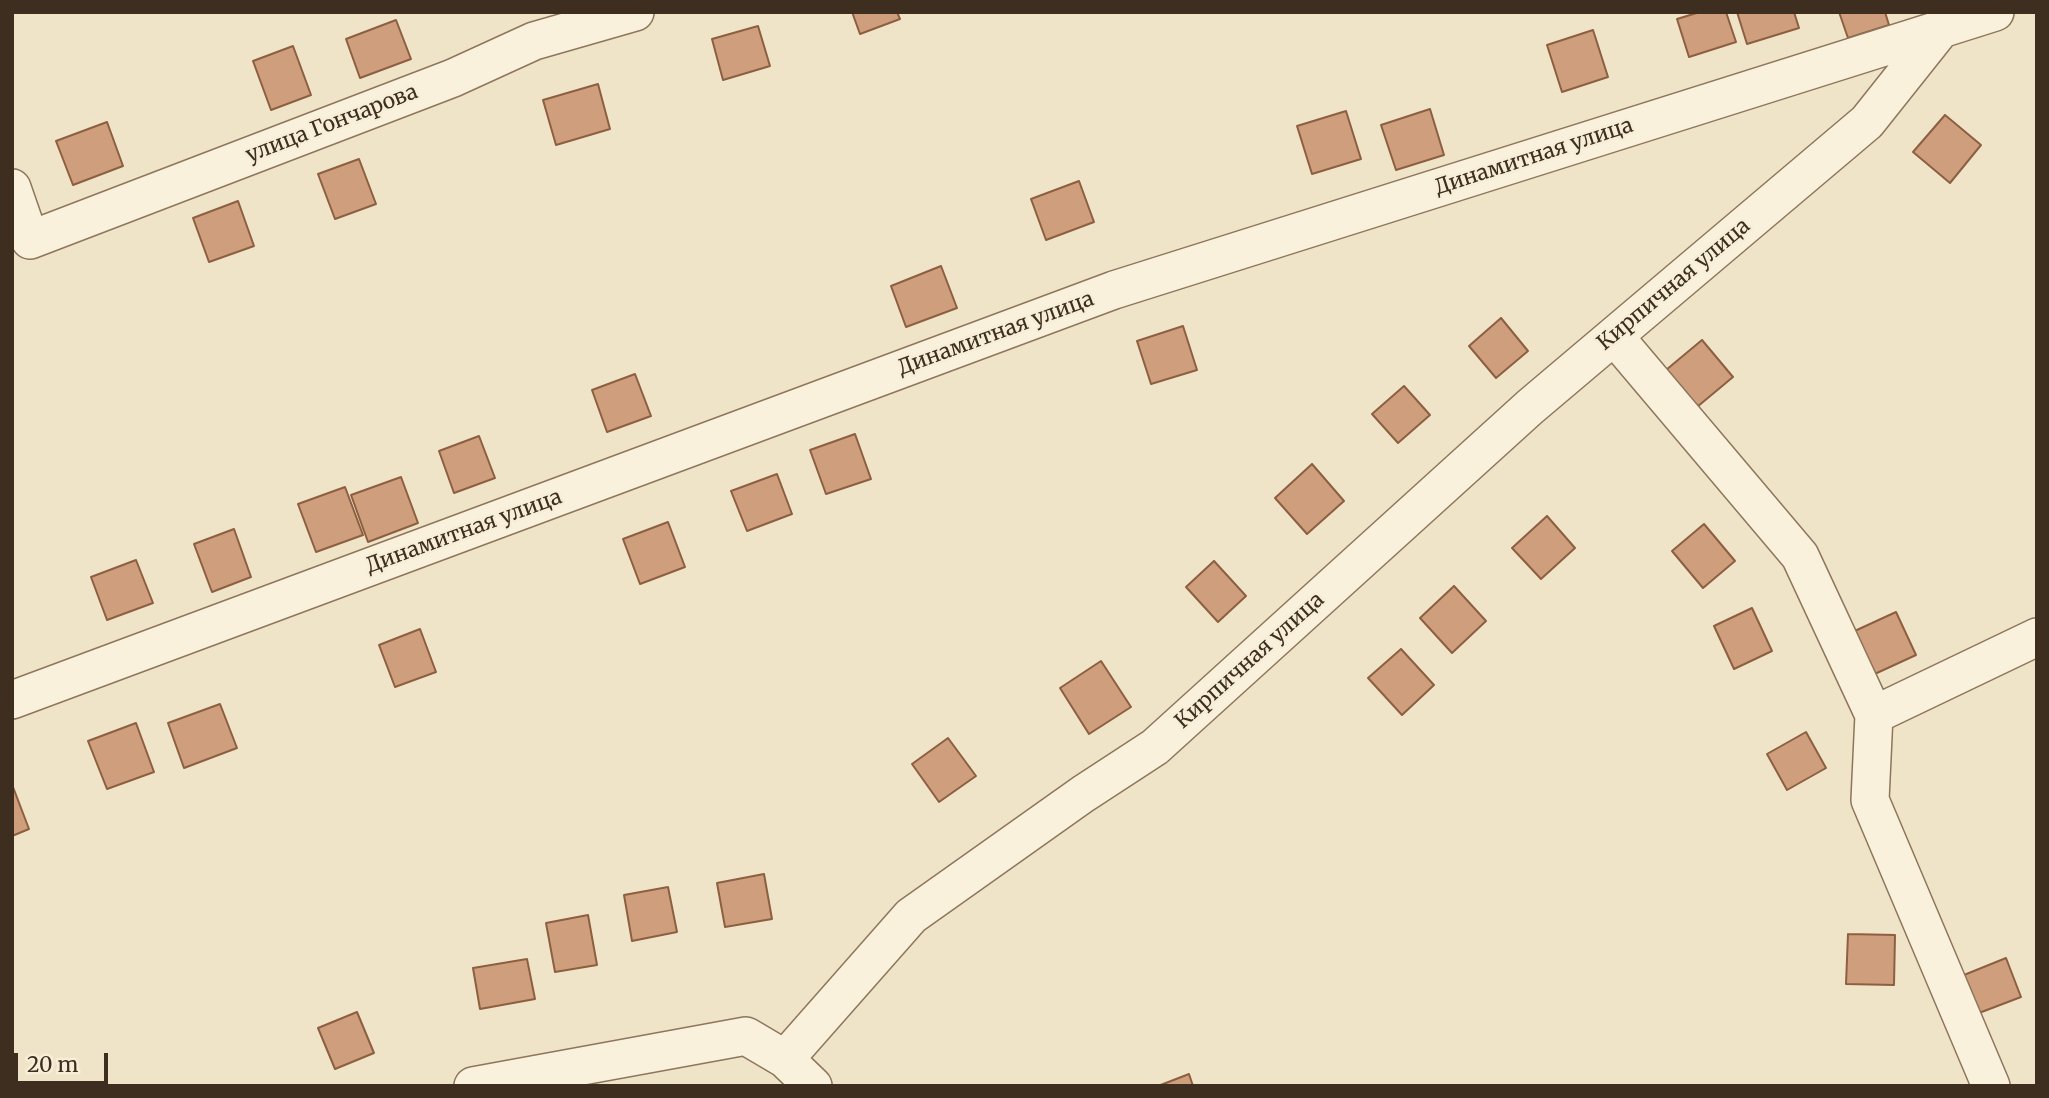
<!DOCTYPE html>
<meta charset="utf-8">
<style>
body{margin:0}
#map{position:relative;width:2049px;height:1098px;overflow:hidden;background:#f0e4c8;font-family:Merriweather,serif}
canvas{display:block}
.frame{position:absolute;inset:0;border:14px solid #3d2e20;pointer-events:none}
.scale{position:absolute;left:14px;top:1053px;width:94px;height:32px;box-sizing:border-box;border:4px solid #3d2e20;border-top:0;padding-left:9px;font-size:21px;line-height:24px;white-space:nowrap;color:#3d2e20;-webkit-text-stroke:5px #f7eed8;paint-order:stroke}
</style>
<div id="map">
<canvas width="2049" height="1098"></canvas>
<div class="frame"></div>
<div class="scale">20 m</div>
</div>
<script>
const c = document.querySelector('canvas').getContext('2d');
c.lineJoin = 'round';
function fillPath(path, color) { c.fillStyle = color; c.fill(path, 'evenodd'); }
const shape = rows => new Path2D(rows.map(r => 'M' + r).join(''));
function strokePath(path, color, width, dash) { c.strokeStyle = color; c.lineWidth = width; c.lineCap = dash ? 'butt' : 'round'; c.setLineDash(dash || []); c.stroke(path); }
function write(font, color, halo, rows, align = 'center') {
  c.font = font + ' Merriweather,serif'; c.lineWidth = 5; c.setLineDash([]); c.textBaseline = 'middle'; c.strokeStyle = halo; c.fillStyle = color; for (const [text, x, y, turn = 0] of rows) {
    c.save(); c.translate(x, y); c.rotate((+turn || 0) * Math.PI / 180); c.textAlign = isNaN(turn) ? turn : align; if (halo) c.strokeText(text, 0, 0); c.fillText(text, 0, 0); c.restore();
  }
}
const building = shape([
 [852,12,897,12,900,19,860,34,852,12],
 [1700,12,1726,12,1736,42,1689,57,1677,19,1700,12],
 [1737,12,1794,12,1799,28,1747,44,1737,12],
 [1839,12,1885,12,1889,25,1848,38,1839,12],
 [396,20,411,59,360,78,346,39,396,20],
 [758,26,770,66,723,80,712,39,758,26],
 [1593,30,1608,77,1562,92,1547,45,1593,30],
 [293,46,311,95,271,110,253,61,293,46],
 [598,84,610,129,556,145,543,100,598,84],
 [1430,109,1444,155,1396,170,1381,125,1430,109],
 [1346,111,1361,159,1312,174,1297,126,1346,111],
 [1945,115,1981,145,1950,183,1913,152,1945,115],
 [107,122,123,166,73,185,56,141,107,122],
 [359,159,376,204,335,219,318,174,359,159],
 [1079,181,1094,222,1046,240,1031,199,1079,181],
 [238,201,254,246,209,262,193,218,238,201],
 [941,266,957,308,906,327,891,286,941,266],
 [1501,318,1528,351,1496,378,1469,346,1501,318],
 [1183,326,1197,370,1151,384,1137,341,1183,326],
 [1702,340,1733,377,1697,407,1666,370,1702,340],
 [635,374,651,416,607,432,592,390,635,374],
 [1404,386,1430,415,1398,443,1372,414,1404,386],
 [855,434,871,479,826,494,810,450,855,434],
 [479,436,495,478,454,493,439,451,479,436],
 [1312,464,1344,501,1307,534,1275,498,1312,464],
 [777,474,792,514,747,531,731,491,777,474],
 [401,477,418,523,368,542,351,495,401,477],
 [345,487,363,535,316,552,298,504,345,487],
 [1547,516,1575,548,1541,579,1512,548,1547,516],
 [668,522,685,567,640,584,623,539,668,522],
 [1704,524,1735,561,1703,588,1672,551,1704,524],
 [234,529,251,577,212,592,194,544,234,529],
 [136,560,153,603,107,620,91,577,136,560],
 [1214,561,1246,596,1218,622,1186,587,1214,561],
 [1454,586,1486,621,1452,653,1420,618,1454,586],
 [1752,608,1772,651,1734,669,1714,626,1752,608],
 [1896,612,1916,655,1866,678,1846,635,1896,612],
 [420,629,436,672,395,687,379,645,420,629],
 [1401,649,1434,685,1402,715,1368,678,1401,649],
 [1101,661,1131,707,1089,734,1060,688,1101,661],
 [220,704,237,748,184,768,168,723,220,704],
 [136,723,154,772,107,789,88,741,136,723],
 [1806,732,1826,768,1787,790,1767,754,1806,732],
 [948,738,976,776,939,802,912,764,948,738],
 [13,787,29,829,12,836,12,788,13,787],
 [764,874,772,919,725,927,717,883,764,874],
 [668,887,677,932,632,941,624,895,668,887],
 [588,915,597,965,555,972,546,923,588,915],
 [1848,934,1895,935,1894,985,1846,984,1848,934],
 [2006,958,2021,997,1979,1013,1964,975,2006,958],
 [527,959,535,999,480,1009,473,968,527,959],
 [357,1012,374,1053,335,1069,318,1028,357,1012],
 [1189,1074,1193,1086,1158,1086,1189,1074]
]);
fillPath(building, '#cf9f7d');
strokePath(building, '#8d5f41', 2);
const minor = shape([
 [12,188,30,240,453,78,534,41,635,12],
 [1614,336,1800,556,1874,715,2037,637],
 [12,700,1114,290,1995,12],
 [1874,715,1870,800,1991,1086],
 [785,1059,911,916,1083,794,1155,747,1530,407,1867,122,1941,29],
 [473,1086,746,1036,785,1059,813,1086]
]);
strokePath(minor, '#8d765c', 40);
strokePath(minor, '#faf1dc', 37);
write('21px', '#3d2e20', '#f7eed8', [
 ["улица Гончарова",332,124,-21],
 ["Динамитная улица",1534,157,-18],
 ["Кирпичная улица",1674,285,-40],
 ["Динамитная улица",996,334,-20],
 ["Динамитная улица",464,532,-20],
 ["Кирпичная улица",1250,661,-42]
]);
</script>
